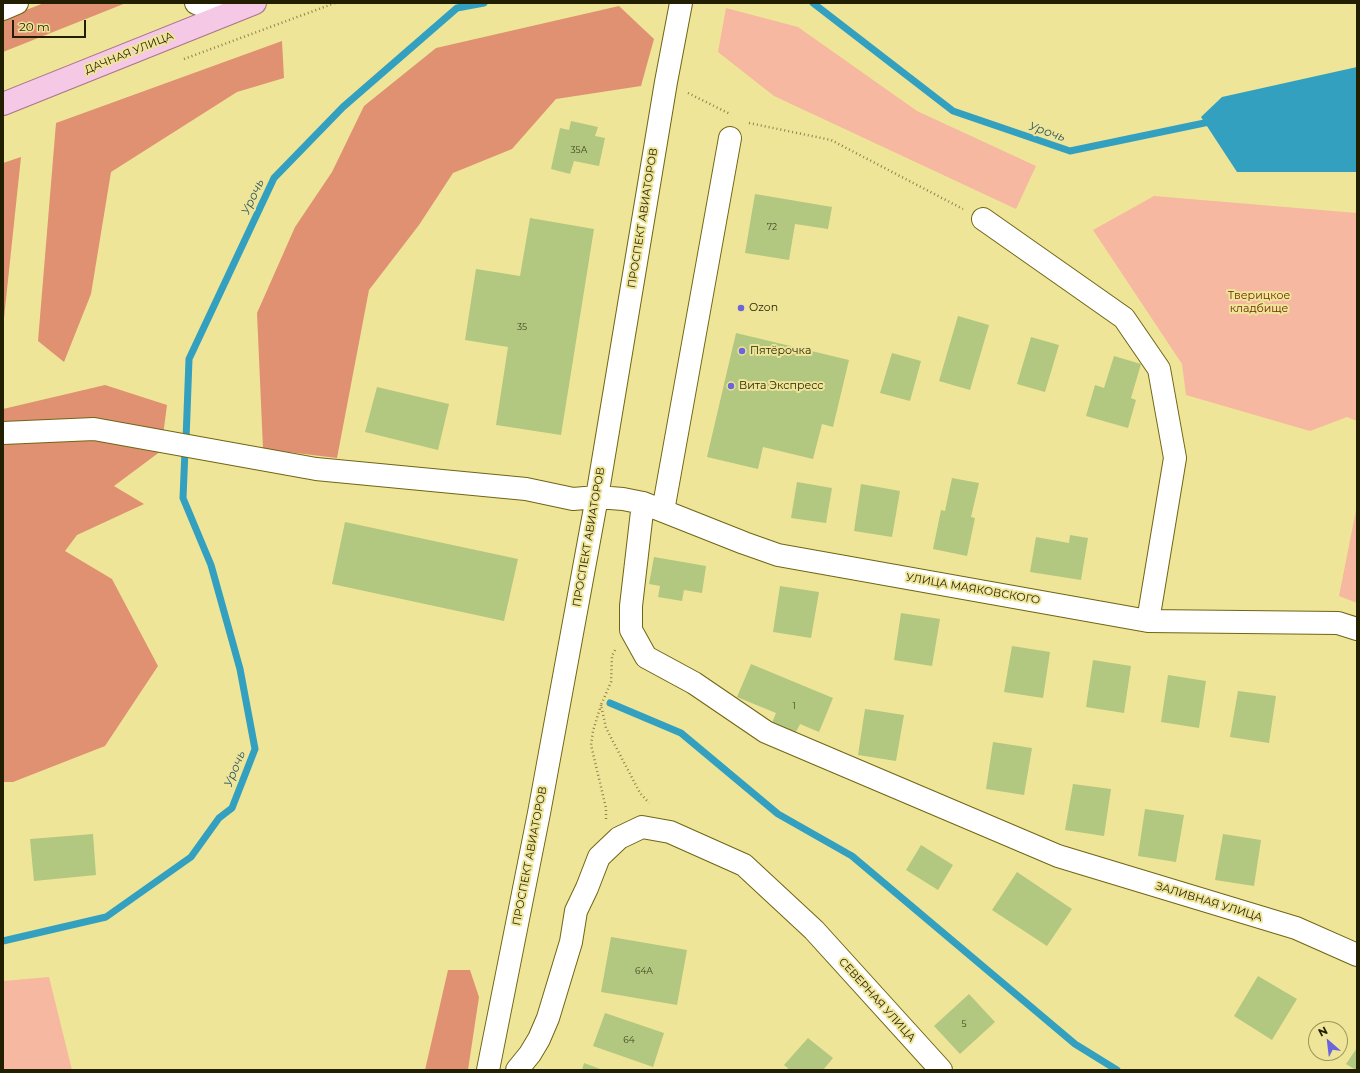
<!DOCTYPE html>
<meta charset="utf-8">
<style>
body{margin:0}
#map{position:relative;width:1360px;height:1073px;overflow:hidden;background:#efe598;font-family:Montserrat,sans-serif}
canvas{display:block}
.frame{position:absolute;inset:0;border:4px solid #221e00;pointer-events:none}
.north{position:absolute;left:1308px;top:1021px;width:40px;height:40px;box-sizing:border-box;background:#efe598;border:1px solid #9d955b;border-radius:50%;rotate:332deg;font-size:11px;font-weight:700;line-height:16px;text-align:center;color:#221e00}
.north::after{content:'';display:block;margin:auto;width:14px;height:18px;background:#6b64dd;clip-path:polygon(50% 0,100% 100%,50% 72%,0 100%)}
.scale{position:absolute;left:12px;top:20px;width:74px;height:18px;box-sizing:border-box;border:2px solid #221e00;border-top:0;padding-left:5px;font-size:12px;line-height:14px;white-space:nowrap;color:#221e00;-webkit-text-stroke:3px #efe598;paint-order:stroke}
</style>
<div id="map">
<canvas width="1360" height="1073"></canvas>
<div class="frame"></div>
<div class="north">N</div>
<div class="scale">20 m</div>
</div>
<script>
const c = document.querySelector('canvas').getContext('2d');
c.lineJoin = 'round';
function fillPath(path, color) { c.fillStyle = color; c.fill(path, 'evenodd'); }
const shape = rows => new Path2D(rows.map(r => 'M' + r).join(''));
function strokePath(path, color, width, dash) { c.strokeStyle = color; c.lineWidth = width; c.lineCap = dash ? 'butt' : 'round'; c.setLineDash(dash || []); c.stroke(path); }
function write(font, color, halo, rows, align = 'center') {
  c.font = font + ' Montserrat,sans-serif'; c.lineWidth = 4; c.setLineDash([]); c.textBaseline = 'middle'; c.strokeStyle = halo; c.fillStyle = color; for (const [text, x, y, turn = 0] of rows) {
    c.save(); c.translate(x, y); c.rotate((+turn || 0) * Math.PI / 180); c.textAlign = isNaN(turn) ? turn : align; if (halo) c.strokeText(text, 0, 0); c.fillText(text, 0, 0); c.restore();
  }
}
fillPath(shape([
 [726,8,798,27,917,111,1036,166,1016,209,774,96,718,52],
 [1154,196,1357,213,1357,421,1347,417,1310,431,1186,395,1182,364,1093,230],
 [1357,505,1357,603,1339,596],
 [49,977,72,1070,3,1070,3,981]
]), '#f6b8a0');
fillPath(shape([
 [44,3,126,3,3,52,3,19],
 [619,6,654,39,641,86,556,99,512,149,453,173,419,225,369,290,337,458,263,449,257,313,295,227,332,172,364,106,436,48],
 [282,41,284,78,237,92,111,172,91,294,64,362,38,341,56,123],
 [21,157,4,318,3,318,3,163],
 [105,385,167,405,161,451,114,486,144,504,77,535,65,551,112,579,158,666,105,746,13,782,3,782,3,409],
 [448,970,470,970,479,997,468,1070,425,1070]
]), '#e09172');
fillPath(shape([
 [1357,67,1357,172,1237,172,1201,117,1222,97]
]), '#33a0c0');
strokePath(shape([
 [813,3,953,111,1070,151,1214,121],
 [186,440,189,359,274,178,343,107,457,8,484,3],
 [610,703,681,733,778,814,852,856,1075,1044,1117,1070],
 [3,941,106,917,191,857,219,818,232,808,255,749,240,669,211,565,183,498,185,450]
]), '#33a0c0', 7);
fillPath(shape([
 [571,121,598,127,595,136,605,138,599,166,574,161,570,174,551,169,560,128,569,130],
 [755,194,832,207,828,229,795,224,789,260,745,253],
 [530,218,594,229,561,435,496,425,508,347,465,340,476,269,520,276],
 [958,316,989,325,970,390,939,381],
 [736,333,849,360,833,427,822,424,813,459,763,447,758,469,707,457],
 [1031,337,1059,345,1045,392,1017,384],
 [892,353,921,361,910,401,880,393],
 [1114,356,1141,364,1131,398,1136,400,1128,428,1086,416,1095,385,1104,388],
 [377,387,449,404,438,450,365,432],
 [952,478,979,483,971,517,975,518,967,556,933,549,941,510,945,511],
 [797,482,832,488,826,523,791,518],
 [861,484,900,491,892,537,854,531],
 [345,522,518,559,504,621,332,584],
 [1070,535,1088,538,1081,580,1030,572,1036,537,1069,543],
 [654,557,706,566,702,593,684,590,682,601,658,597,660,586,649,584],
 [780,586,819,592,811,638,773,632],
 [901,613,940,619,932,666,894,660],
 [1012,646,1050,652,1043,698,1004,692],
 [1093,660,1131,666,1124,713,1086,707],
 [751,664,833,698,819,732,800,724,795,734,771,725,776,713,737,697],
 [1168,675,1206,681,1199,728,1161,722],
 [1238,691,1276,696,1269,743,1230,737],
 [865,709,904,715,896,761,858,755],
 [993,742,1032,748,1024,795,986,789],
 [1073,784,1111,789,1104,836,1065,830],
 [1145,809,1184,815,1176,862,1138,856],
 [93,834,96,875,34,881,30,839],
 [1223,834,1261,840,1254,886,1215,880],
 [921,845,953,865,938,890,906,870],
 [1017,872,1072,909,1047,946,992,910],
 [611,937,687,950,677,1005,601,992],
 [1258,976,1297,999,1272,1040,1234,1016],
 [969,994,995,1022,960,1054,934,1026],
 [605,1013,664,1033,653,1067,593,1046],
 [808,1038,833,1058,823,1070,790,1070,784,1065],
 [1357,1048,1357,1070,1356,1070,1346,1064],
 [584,1063,603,1070,582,1070]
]), '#b2c780');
const minor = shape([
 [196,3,225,14],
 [3,9,17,3],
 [983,219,1124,318,1159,369,1175,458,1148,621],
 [3,433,94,429,316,469,526,489,573,499,597,497,623,499,643,503,744,543,778,555,1148,621,1338,623,1357,629],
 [643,503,631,606,631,630,646,657,694,683,766,732,1058,856,1296,928,1357,955],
 [663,511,730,138],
 [488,1070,539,813,597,497,666,82,681,3],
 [517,1070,530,1054,539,1039,548,1018,571,942,576,911,587,888,599,857,619,838,642,827,670,832,744,865,814,930,941,1070]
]);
const major = shape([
 [3,104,255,3]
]);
strokePath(minor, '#706514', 24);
strokePath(major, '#a77589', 24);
strokePath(shape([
 [184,59,335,3],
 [688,93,730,114],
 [749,123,831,140,963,209],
 [615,650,612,656,611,682,601,705,606,728,640,793,649,803],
 [601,705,593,731,591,745,606,808,606,819]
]), '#8a834d', 2.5, [1, 3]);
strokePath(minor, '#fff', 22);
strokePath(major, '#f5c8e5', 22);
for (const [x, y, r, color] of [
 [741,308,4,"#6b64dd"],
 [742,351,4,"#6b64dd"],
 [731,386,4,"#6b64dd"]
]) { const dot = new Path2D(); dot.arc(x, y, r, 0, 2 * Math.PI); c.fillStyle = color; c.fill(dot); strokePath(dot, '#efe598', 1.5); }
write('9px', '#464820', null, [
 ["35А",579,150],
 ["72",772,227],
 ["35",522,327],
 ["1",794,706],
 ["64А",644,971],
 ["5",964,1024],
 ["64",629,1040]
]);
write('11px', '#221e00', '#efe598', [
 ["ДАЧНАЯ УЛИЦА",129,53,-22],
 ["ПРОСПЕКТ АВИАТОРОВ",643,218,-81],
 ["ПРОСПЕКТ АВИАТОРОВ",589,537,-80],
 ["УЛИЦА МАЯКОВСКОГО",973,589,10],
 ["ПРОСПЕКТ АВИАТОРОВ",530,856,-79],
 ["ЗАЛИВНАЯ УЛИЦА",1209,902,17],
 ["СЕВЕРНАЯ УЛИЦА",877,1000,48]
]);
write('11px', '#6f2806', '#efe598', [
 ["Тверицкое",1259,296],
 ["кладбище",1259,309]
]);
write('11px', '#221e00', '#efe598', [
 ["Ozon",749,308],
 ["Пятёрочка",750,351],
 ["Вита Экспресс",739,386]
], 'left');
write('italic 12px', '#2b5766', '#efe598', [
 ["Урочь",1047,132,19],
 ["Урочь",253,197,-65],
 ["Урочь",235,769,-68]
]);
</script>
